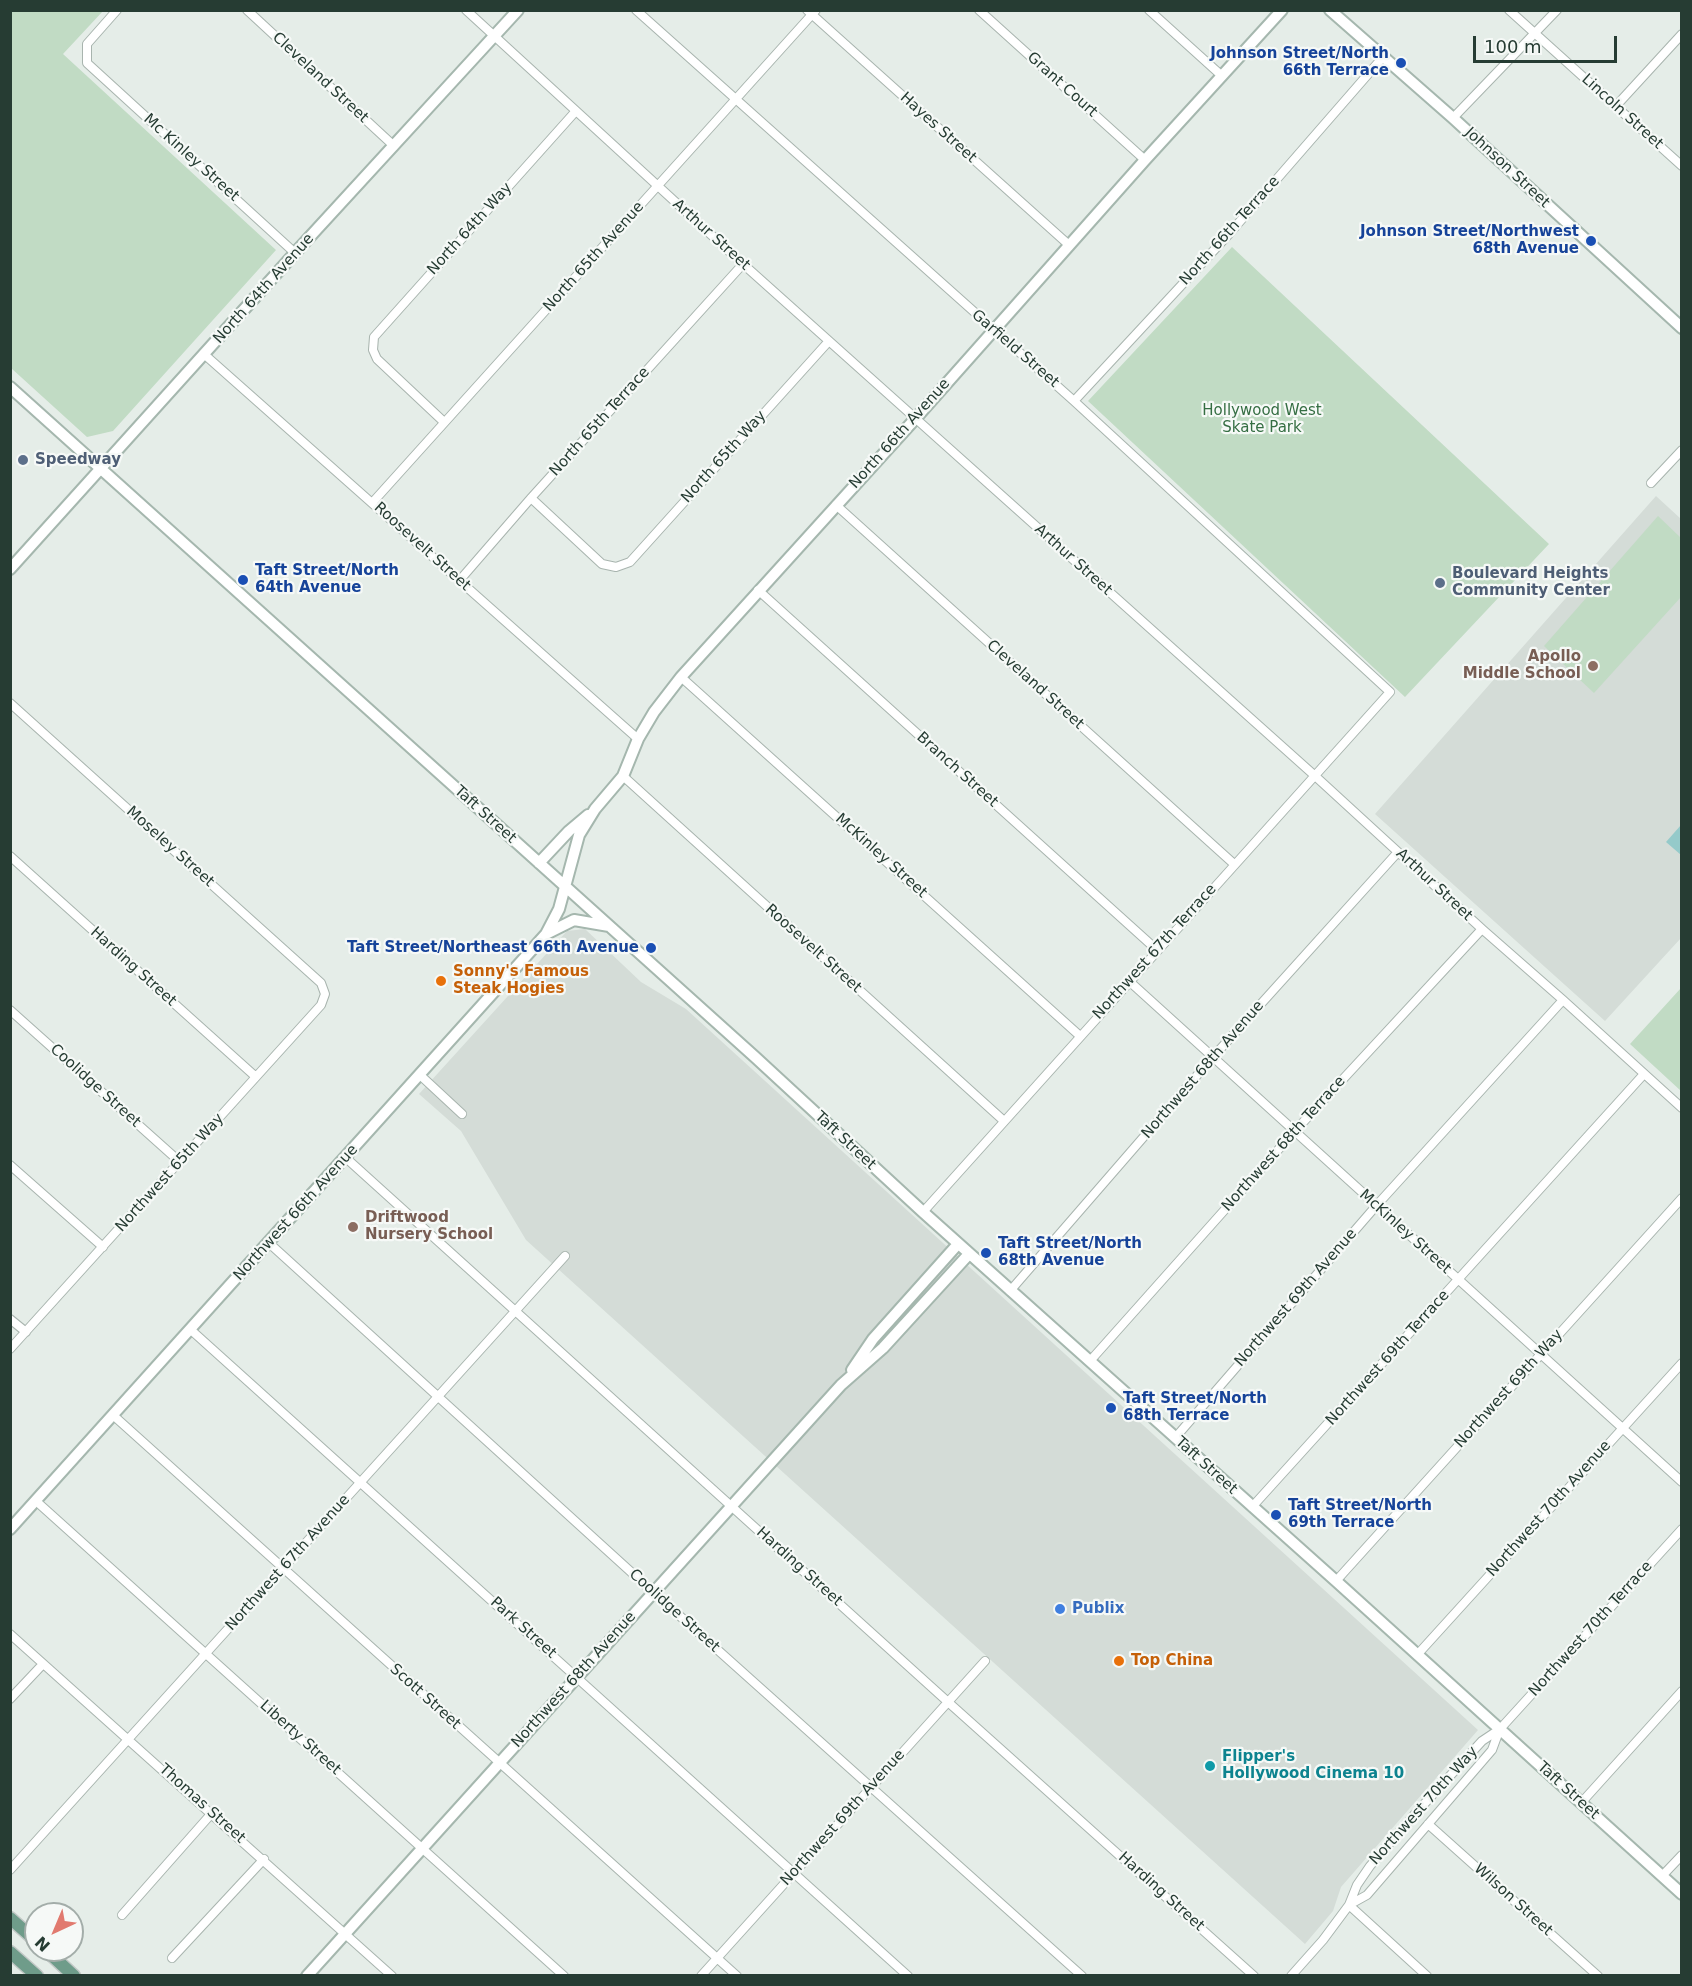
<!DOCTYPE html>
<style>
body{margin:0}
#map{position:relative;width:1692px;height:1986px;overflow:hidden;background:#e5ede8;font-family:"DejaVu Sans",sans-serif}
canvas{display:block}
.frame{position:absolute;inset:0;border:12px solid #263c33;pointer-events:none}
.north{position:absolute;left:24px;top:1902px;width:60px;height:60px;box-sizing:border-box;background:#f6f9f7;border:2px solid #a3ada9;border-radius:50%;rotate:224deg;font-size:16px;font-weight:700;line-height:24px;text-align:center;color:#263c33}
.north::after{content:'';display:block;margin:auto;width:21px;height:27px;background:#e17a6f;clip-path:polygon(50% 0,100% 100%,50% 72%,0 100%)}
.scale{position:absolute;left:1473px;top:36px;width:144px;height:27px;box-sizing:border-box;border:3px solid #263c33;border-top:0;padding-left:8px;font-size:18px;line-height:21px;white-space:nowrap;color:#263c33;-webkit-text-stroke:4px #f6f9f7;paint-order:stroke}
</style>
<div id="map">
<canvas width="1692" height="1986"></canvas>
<div class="frame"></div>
<div class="north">N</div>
<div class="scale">100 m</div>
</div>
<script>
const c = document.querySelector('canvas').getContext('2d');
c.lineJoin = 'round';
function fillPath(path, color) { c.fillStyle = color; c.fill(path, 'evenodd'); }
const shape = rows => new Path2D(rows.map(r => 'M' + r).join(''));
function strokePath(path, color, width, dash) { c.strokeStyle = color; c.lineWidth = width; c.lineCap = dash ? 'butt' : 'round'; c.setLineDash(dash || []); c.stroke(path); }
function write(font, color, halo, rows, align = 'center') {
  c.font = font + ' "DejaVu Sans",sans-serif'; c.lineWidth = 4.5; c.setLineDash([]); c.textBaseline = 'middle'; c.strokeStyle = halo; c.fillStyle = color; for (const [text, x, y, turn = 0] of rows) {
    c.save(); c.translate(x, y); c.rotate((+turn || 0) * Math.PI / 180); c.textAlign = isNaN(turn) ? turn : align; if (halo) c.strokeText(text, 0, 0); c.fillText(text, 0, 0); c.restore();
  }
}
fillPath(shape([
 [1656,496,1681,519,1681,938,1605,1021,1375,814],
 [585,929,641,982,686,1009,1478,1730,1341,1887,1333,1911,1305,1944,526,1240,461,1131,419,1094,567,931]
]), '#d4dcd7');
fillPath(shape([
 [11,10,103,11,63,54,276,250,113,431,87,437,11,368],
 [1232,247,1549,544,1405,697,1088,401],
 [1658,516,1681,538,1681,597,1594,693,1544,646],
 [1681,988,1681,1091,1630,1044]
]), '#c1dbc4');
fillPath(shape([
 [1681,825,1681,855,1666,842]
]), '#95caca');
const street = shape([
 [117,10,87,44,87,63,295,253],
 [247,10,394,146],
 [466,10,743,264,1314,775,1482,929,1563,1000,1682,1108],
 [636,10,1074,401,1390,692,923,1212],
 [807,10,1069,245],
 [979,10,1145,160],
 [1149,10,1222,76],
 [1509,10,1682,166],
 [1615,107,1682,34],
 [1453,118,1557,10],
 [205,355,638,739],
 [1074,401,1229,234,1383,57],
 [444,422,377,359,373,350,374,337,575,112],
 [1651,483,1682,450],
 [531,498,602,564,616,567,630,562,829,341],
 [372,503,816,10],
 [836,505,1234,864],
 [459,581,531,498,743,264],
 [758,590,1157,950],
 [681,677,1080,1036],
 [10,703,321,983,325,994,321,1005,10,1349],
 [623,776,1004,1121],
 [10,856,256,1077],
 [1129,981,1682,1482],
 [10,1010,180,1162],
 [420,1075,462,1114],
 [346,1158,948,1702,1254,1976],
 [10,1165,103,1247],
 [269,1243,653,1592,1082,1976],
 [1010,1291,1213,1057,1398,852],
 [10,1319,26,1332],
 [191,1330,908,1976],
 [1090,1361,1294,1132,1482,929],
 [114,1416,737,1976],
 [1175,1438,1376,1206,1563,1000],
 [36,1501,564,1976],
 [1252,1507,1644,1074],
 [1336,1581,1682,1198],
 [10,1634,392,1976],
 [1417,1655,1682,1363],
 [10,1699,43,1664],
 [1581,1803,1682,1691],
 [1428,1824,1598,1976],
 [10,1870,565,1256],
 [1662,1876,1682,1855],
 [1349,1905,1367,1895,1492,1750,1499,1731],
 [1349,1905,1427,1976],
 [122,1915,212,1813],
 [172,1958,264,1859],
 [701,1976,985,1661],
 [1291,1976,1323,1940,1349,1905,1357,1885,1370,1866,1414,1815,1482,1741,1500,1729,1682,1529]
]);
const secondary = shape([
 [1330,10,1453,118,1682,328],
 [10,387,755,1057,923,1212,1336,1581,1682,1894],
 [10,569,295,253,518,10],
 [539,863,569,831,588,815],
 [548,933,574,920,609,926],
 [852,1370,873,1339,958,1244],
 [10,1529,546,934,559,909,579,835,595,809,623,776,638,739,654,712,681,677,915,419,1145,160,1282,10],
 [307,1976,841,1385,883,1348,969,1254]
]);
const primary = shape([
 [10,1918,36,1941],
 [46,1950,74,1976],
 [10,1952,37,1976]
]);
strokePath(street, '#a8b4ae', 10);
strokePath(secondary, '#a5b7ae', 14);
strokePath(primary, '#c2c8c6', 15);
strokePath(street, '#fff', 8);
strokePath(secondary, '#fff', 10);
strokePath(primary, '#6f9c8a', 12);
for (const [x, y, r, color] of [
 [1401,63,6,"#1a4fb4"],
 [1591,241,6,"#1a4fb4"],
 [23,460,6,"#5c6f8a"],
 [243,580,6,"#1a4fb4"],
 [1440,583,6,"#5c6f8a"],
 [1593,666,6,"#8d6e63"],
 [651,948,6,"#1a4fb4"],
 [441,981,6,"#e8710a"],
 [353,1227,6,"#8d6e63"],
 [986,1253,6,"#1a4fb4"],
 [1111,1408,6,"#1a4fb4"],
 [1276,1515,6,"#1a4fb4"],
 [1060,1609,6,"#3f7fe0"],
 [1119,1661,6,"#e8710a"],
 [1210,1766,6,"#0f9aa8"]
]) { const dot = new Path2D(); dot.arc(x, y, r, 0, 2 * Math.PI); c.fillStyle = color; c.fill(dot); strokePath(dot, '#f6f9f7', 2); }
write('bold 15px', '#164399', '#f6f9f7', [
 ["Johnson Street/North",1389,54,"right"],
 ["66th Terrace",1389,71,"right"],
 ["Johnson Street/Northwest",1579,232,"right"],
 ["68th Avenue",1579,249,"right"],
 ["Taft Street/North",255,571],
 ["64th Avenue",255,588],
 ["Taft Street/Northeast 66th Avenue",639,948,"right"],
 ["Taft Street/North",998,1244],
 ["68th Avenue",998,1261],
 ["Taft Street/North",1123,1399],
 ["68th Terrace",1123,1416],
 ["Taft Street/North",1288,1506],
 ["69th Terrace",1288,1523]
], 'left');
write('15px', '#263c33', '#f6f9f7', [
 ["Cleveland Street",320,78,43],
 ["Grant Court",1062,85,42],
 ["Lincoln Street",1622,112,42],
 ["Hayes Street",938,128,42],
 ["Mc Kinley Street",191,158,42],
 ["Johnson Street",1507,168,43],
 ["North 64th Way",470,229,-48],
 ["North 66th Terrace",1230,231,-48],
 ["Arthur Street",711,235,42],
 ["North 65th Avenue",594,257,-48],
 ["North 64th Avenue",264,289,-48],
 ["Garfield Street",1015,349,41],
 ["North 65th Terrace",600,422,-48],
 ["North 66th Avenue",900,434,-48],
 ["North 65th Way",724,457,-48],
 ["Roosevelt Street",422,547,42],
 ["Arthur Street",1073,560,42],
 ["Cleveland Street",1035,685,42],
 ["Branch Street",957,770,42],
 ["Taft Street",485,815,42],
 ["Moseley Street",170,847,42],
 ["McKinley Street",881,856,42],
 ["Arthur Street",1434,885,43],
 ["Roosevelt Street",813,949,42],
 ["Northwest 67th Terrace",1155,952,-48],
 ["Harding Street",133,967,42],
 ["Northwest 68th Avenue",1203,1070,-49],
 ["Coolidge Street",95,1086,42],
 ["Taft Street",845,1141,43],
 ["Northwest 68th Terrace",1284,1144,-48],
 ["Northwest 65th Way",170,1173,-48],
 ["Northwest 66th Avenue",296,1213,-48],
 ["McKinley Street",1405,1232,42],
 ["Northwest 69th Avenue",1296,1298,-49],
 ["Northwest 69th Terrace",1388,1358,-48],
 ["Northwest 69th Way",1509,1389,-48],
 ["Taft Street",1206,1466,42],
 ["Northwest 70th Avenue",1549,1509,-48],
 ["Northwest 67th Avenue",288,1563,-48],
 ["Harding Street",799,1567,42],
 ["Coolidge Street",674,1611,42],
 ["Park Street",523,1628,42],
 ["Northwest 70th Terrace",1591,1629,-48],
 ["Northwest 68th Avenue",574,1680,-48],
 ["Scott Street",425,1697,42],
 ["Liberty Street",300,1738,42],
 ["Taft Street",1568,1791,42],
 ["Thomas Street",202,1804,42],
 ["Northwest 70th Way",1424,1806,-48],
 ["Northwest 69th Avenue",843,1818,-48],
 ["Harding Street",1161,1892,42],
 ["Wilson Street",1513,1900,42]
]);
write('15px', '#356e43', '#f6f9f7', [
 ["Hollywood West",1262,411],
 ["Skate Park",1262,428]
]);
write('bold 15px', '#4e5e75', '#f6f9f7', [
 ["Speedway",35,460],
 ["Boulevard Heights",1452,574],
 ["Community Center",1452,591]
], 'left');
write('bold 15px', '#785e54', '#f6f9f7', [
 ["Apollo",1581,657],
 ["Middle School",1581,674],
 ["Driftwood",365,1218,"left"],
 ["Nursery School",365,1235,"left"]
], 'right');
write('bold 15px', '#c56008', '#f6f9f7', [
 ["Sonny's Famous",453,972],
 ["Steak Hogies",453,989],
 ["Top China",1131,1661]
], 'left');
write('bold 15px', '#366cbe', '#f6f9f7', [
 ["Publix",1072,1609]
], 'left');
write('bold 15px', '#0d838f', '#f6f9f7', [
 ["Flipper's",1222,1757],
 ["Hollywood Cinema 10",1222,1774]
], 'left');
</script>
